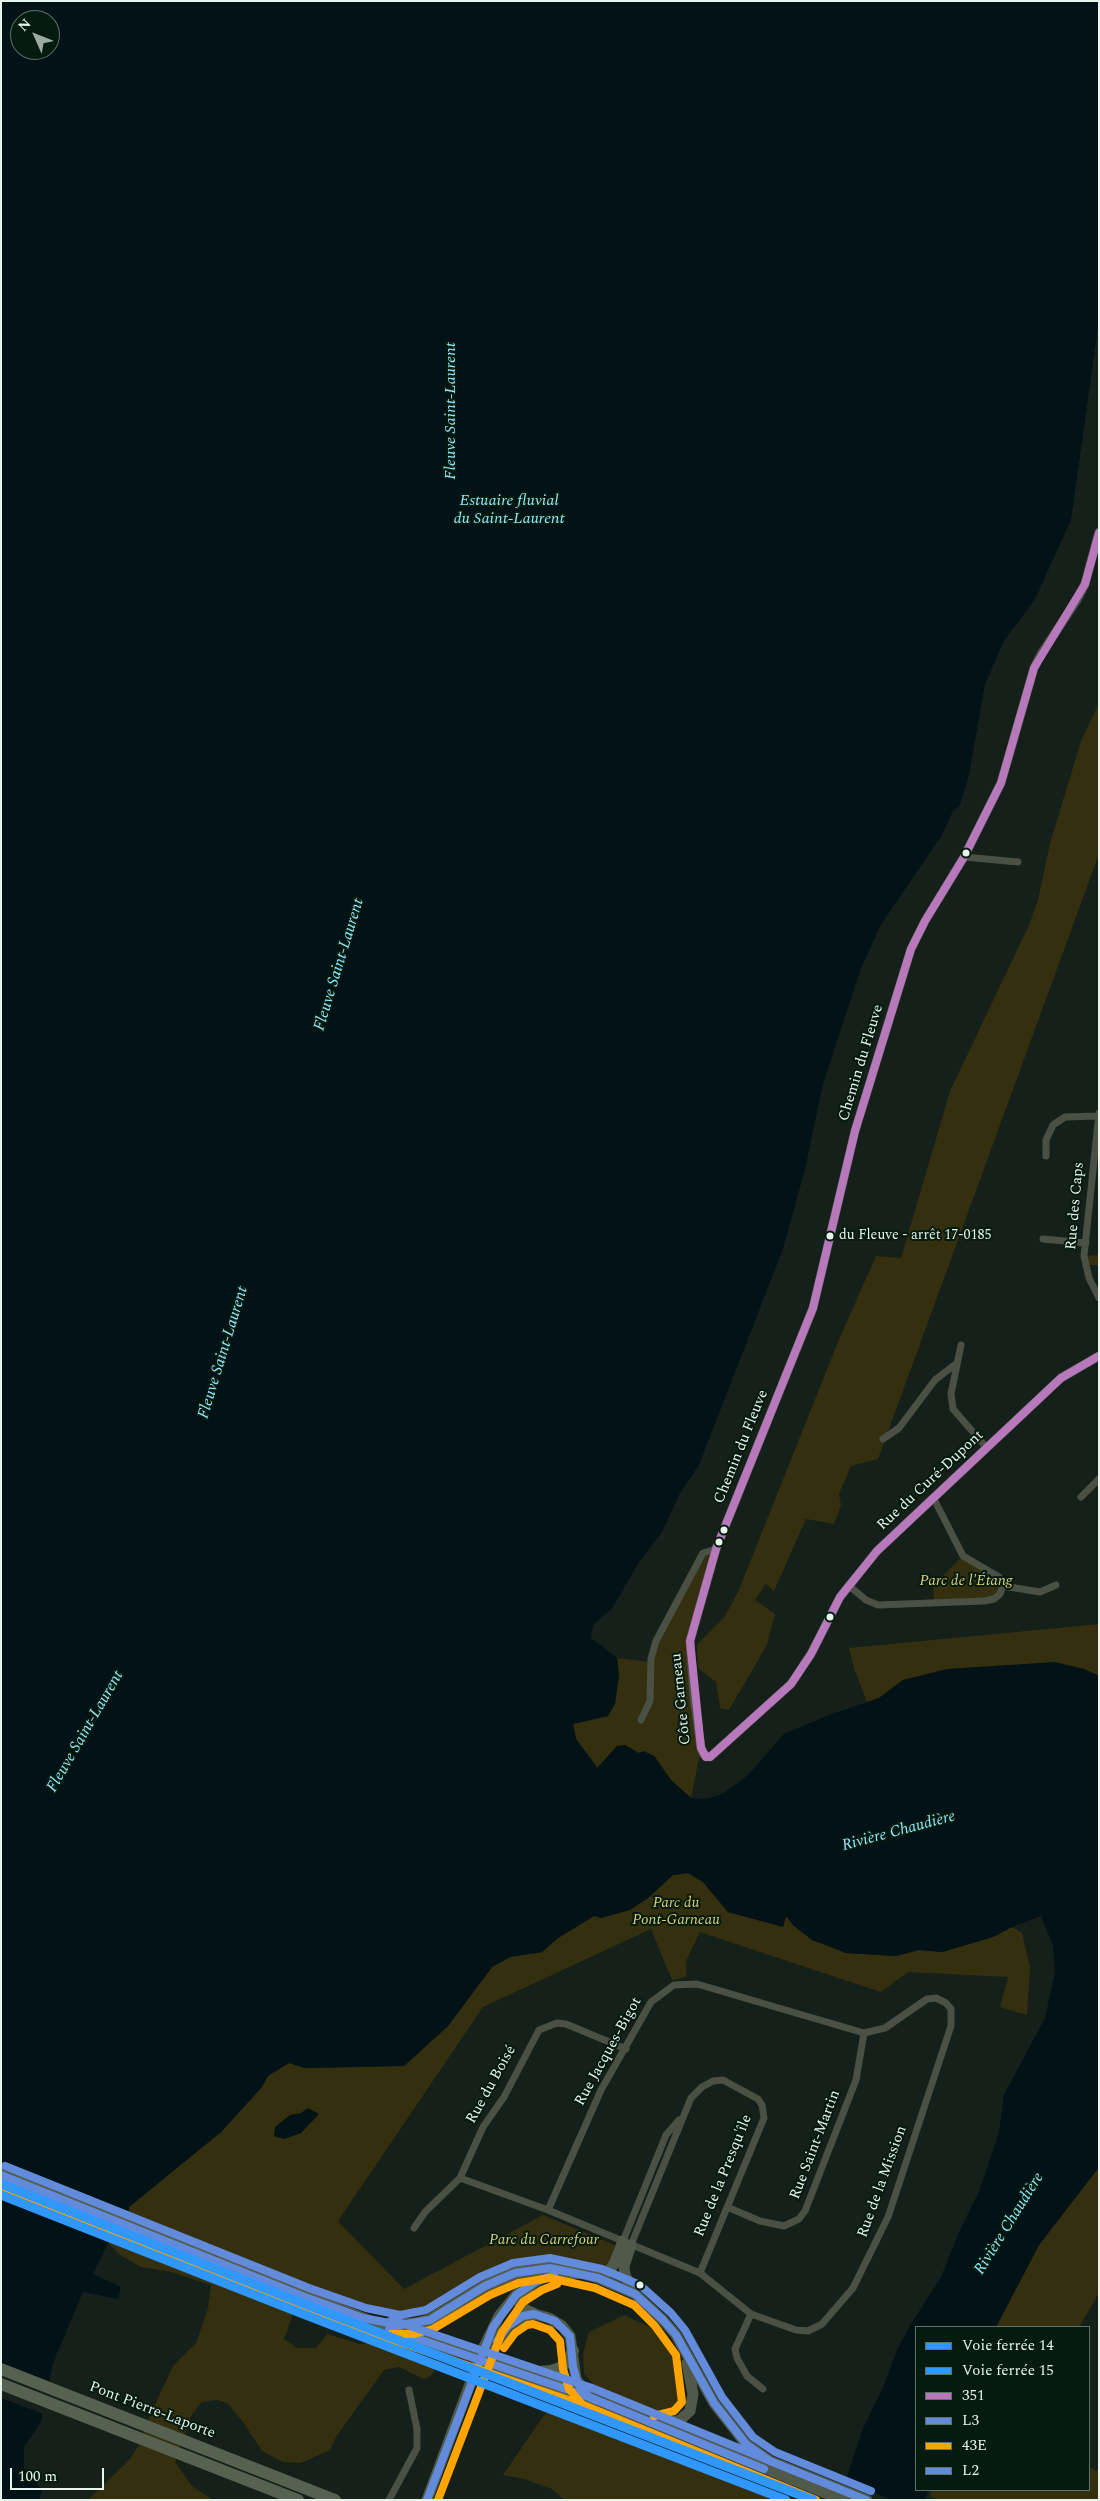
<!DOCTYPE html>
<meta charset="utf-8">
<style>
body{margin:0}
#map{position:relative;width:1100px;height:2501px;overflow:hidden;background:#142019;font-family:Spectral,serif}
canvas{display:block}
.frame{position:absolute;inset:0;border:2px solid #e7f5ec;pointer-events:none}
.legend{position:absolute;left:915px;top:2326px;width:175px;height:165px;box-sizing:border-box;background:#051b0f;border:1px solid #5f7267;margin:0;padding:6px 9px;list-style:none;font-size:15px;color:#e7f5ec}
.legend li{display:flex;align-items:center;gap:10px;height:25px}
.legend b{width:25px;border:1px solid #5f7267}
.north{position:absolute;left:10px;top:10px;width:50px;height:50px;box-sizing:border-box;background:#051b0f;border:1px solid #5f7267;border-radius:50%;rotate:314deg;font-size:14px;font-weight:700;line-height:20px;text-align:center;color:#e7f5ec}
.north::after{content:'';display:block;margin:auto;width:18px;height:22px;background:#9daaa2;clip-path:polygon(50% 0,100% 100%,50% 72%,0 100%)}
.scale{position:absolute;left:10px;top:2468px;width:94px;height:22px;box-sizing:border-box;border:2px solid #e7f5ec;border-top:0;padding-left:6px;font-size:15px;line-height:18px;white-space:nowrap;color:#e7f5ec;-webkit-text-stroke:4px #051b0f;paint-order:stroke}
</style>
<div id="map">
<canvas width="1100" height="2501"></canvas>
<div class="frame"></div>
<ul class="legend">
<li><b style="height:6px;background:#3098fc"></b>Voie ferrée 14</li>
<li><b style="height:6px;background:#3098fc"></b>Voie ferrée 15</li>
<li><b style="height:6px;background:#b878bc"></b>351</li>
<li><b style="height:6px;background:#638bdc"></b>L3</li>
<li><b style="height:6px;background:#ffa400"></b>43E</li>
<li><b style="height:6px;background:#638bdc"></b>L2</li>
</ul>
<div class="north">N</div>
<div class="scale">100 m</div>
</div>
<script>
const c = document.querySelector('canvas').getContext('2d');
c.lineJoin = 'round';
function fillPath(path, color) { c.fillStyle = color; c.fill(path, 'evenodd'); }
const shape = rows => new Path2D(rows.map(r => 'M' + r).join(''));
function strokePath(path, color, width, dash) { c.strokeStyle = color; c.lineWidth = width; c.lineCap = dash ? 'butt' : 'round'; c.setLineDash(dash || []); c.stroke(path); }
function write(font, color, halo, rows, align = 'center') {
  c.font = font + ' Spectral,serif'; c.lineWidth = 4; c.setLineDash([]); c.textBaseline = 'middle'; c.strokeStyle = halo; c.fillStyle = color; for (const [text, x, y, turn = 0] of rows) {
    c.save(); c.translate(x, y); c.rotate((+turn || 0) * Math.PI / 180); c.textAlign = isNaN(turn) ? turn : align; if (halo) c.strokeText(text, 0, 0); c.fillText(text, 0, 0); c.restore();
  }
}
fillPath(shape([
 [1099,703,1099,854,878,1459,851,1466,839,1494,841,1505,834,1524,806,1519,774,1591,766,1584,755,1600,775,1614,767,1645,729,1710,720,1708,716,1682,698,1668,697,1645,725,1616,738,1592,837,1344,876,1256,901,1258,950,1091,1029,925,1038,900,1050,843,1081,741],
 [1099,1255,1099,1265,1086,1265,1084,1256],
 [716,1549,690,1641,701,1748,691,1798,671,1780,654,1756,639,1753,625,1745,598,1768,576,1739,573,1724,608,1716,619,1676,617,1658,651,1662,656,1641,703,1553],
 [963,1556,999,1577,1003,1586,994,1599,934,1603,933,1586],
 [1099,1624,1099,1676,1084,1669,903,1680,879,1698,867,1702,854,1668,849,1648],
 [688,1873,703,1882,728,1912,783,1926,786,1916,794,1926,846,1953,896,1956,919,1950,942,1952,993,1937,1012,1927,1022,1933,1030,1967,1027,2015,1000,2007,1008,1977,908,1972,881,1992,700,1932,686,1961,686,1977,672,1980,651,1929,483,2007,338,2221,404,2289,543,2215,615,2245,612,2263,601,2271,564,2264,545,2265,430,2314,400,2319,362,2310,309,2288,296,2306,284,2339,297,2348,316,2348,327,2334,360,2344,373,2342,387,2342,423,2356,436,2367,432,2375,424,2379,399,2367,384,2370,336,2437,330,2450,301,2463,283,2462,262,2451,243,2422,227,2403,217,2400,202,2402,191,2416,175,2462,192,2486,213,2500,88,2500,130,2459,140,2443,151,2413,173,2366,196,2343,208,2308,211,2285,171,2272,141,2267,120,2255,109,2244,110,2240,128,2218,129,2207,221,2132,261,2088,268,2076,289,2063,305,2068,404,2066,448,2026,492,1967,510,1957,542,1952,558,1938,594,1916,648,1898,673,1875],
 [1099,2167,1099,2293,1079,2327,996,2327,1039,2245],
 [624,2315,652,2328,673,2355,681,2400,669,2412,624,2407,592,2383,584,2373,583,2354,589,2332],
 [548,2409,764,2495,769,2500,564,2500,552,2489,524,2479,503,2475],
 [1089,2467,1099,2472,1099,2500,937,2500,930,2496,931,2490,1089,2490]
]), '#332f0f');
fillPath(shape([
 [1,1,1099,1,1099,320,1071,520,1035,599,1004,641,985,684,969,775,960,805,953,811,942,835,880,926,860,971,823,1084,805,1169,783,1249,699,1465,680,1493,662,1532,639,1562,613,1607,593,1625,591,1638,617,1658,619,1676,615,1704,608,1716,573,1724,576,1739,597,1768,617,1746,625,1745,638,1753,644,1751,654,1756,671,1780,691,1798,707,1799,724,1793,748,1775,784,1734,829,1715,879,1698,903,1680,947,1669,1055,1662,1084,1669,1099,1676,1099,2167,1039,2245,996,2327,916,2327,916,2490,928,2490,925,2500,839,2500,862,2431,883,2387,898,2348,911,2324,941,2277,959,2232,980,2189,999,2132,1004,2095,1045,2018,1055,1972,1053,1945,1041,1916,1012,1927,993,1937,942,1952,919,1950,896,1956,846,1953,812,1940,794,1926,786,1916,783,1927,728,1912,703,1882,688,1873,673,1875,648,1898,630,1910,601,1918,594,1916,558,1938,542,1952,510,1957,492,1967,448,2026,404,2066,305,2068,289,2063,268,2076,261,2088,221,2132,129,2207,128,2218,110,2239,93,2274,121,2287,118,2299,83,2292,53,2363,41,2422,24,2447,24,2468,42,2490,39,2500,1,2500],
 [20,20,50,20,50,50,20,50],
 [308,2108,319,2114,301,2133,284,2139,274,2136,275,2127,290,2115,301,2113]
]), '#021216');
fillPath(shape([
 [1,2163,131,2213,131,2218,115,2237,1,2191],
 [1,2365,51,2392,46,2415,1,2398],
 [843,2480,892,2500,837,2500]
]), '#142019');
strokePath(shape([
 [964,857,1018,862],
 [1099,1113,1084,1256,1089,1278,1099,1298],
 [1046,1156,1046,1140,1053,1125,1065,1117,1098,1116],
 [1043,1239,1086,1243],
 [961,1345,951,1394,953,1409,986,1447],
 [883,1439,899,1428,935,1380,957,1363],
 [1081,1497,1099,1479],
 [848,1585,866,1600,878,1605,984,1601,994,1599,1000,1594,1003,1586,999,1577,963,1556,933,1497],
 [1003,1586,1040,1592,1056,1585],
 [641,1720,650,1701,651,1659,656,1641,703,1553,716,1549],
 [460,2178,548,2210,700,2273,751,2314,796,2330,808,2331,822,2324,853,2288,888,2217,951,2026,951,2009,946,2003,936,1998,927,1999,885,2028,864,2033,697,1984,674,1985,651,2002,601,2090,548,2210],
 [727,2207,760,2221,784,2226,799,2219,805,2211,856,2080,864,2033],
 [414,2228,425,2212,460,2178,483,2127,504,2097,539,2030,557,2023,566,2024,626,2049],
 [623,2241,666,2135,679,2120],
 [631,2245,691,2098,702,2087,713,2081,723,2080,758,2099,762,2105,764,2118,700,2273],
 [751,2314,735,2349,737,2358,747,2376,763,2389],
 [389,2500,417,2448,417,2429,409,2390]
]), '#4a5144', 7);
strokePath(shape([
 [1099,532,1085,584,1077,600,1041,654,1034,668,1001,783,964,857,925,921,911,949,855,1131,813,1308,716,1549,690,1641,694,1697,701,1748,704,1755,710,1757,791,1684,811,1654,840,1597,877,1551,1061,1378,1099,1356]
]), '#4a5144', 9);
strokePath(shape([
 [631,2245,624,2266,625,2275,635,2294],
 [598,2278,609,2271,614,2264,623,2241],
 [484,2369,493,2347,508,2326,523,2316,534,2314,549,2318,562,2326,570,2336,576,2379,589,2397,843,2500],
 [659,2425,680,2420,690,2411,693,2394,687,2363],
 [427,2500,483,2349,499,2316,516,2295,537,2281,547,2276,580,2273,598,2278,635,2294,663,2320,676,2335,714,2403,746,2444,770,2461,867,2500]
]), '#505a4a', 11);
strokePath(shape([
 [1,2175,387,2328,473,2356],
 [529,2285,522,2297,521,2305,525,2310,534,2314],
 [390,2323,413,2324,430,2320,485,2286,515,2273,550,2268,580,2273],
 [491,2363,589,2397],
 [525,2373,551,2371,560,2368,569,2360,573,2351]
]), '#535e4c', 12);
strokePath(shape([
 [1,2369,335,2500],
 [1,2384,298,2500]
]), '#56614f', 12);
strokePath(shape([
 [473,2356,491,2363]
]), '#535e4c', 12);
strokePath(shape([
 [706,1757,701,1748,690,1641,716,1549,813,1308,855,1131,911,949,925,921,964,857,1001,783,1034,668,1085,584,1099,533],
 [706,1757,710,1757,791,1684,811,1654,840,1597,877,1551,1061,1378,1099,1356]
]), '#b878bc', 8);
strokePath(shape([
 [1,2175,305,2297,363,2318,400,2325,430,2320,485,2286,515,2273,550,2268,598,2278,635,2294,663,2320,676,2335,714,2403,746,2444,770,2461,866,2500],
 [389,2329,589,2397,764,2469],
 [497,2341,508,2326,523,2316,534,2314,555,2321,570,2336,573,2367,578,2384,589,2397,595,2400],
 [427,2500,493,2327,516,2295,537,2281,554,2275]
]), '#638bdc', 8);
strokePath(shape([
 [1,2186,301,2306,384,2337,586,2406,816,2500],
 [391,2334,414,2334,433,2329,490,2295,518,2283,550,2278,595,2288,634,2305,655,2326,676,2355,682,2402,674,2411,654,2416],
 [504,2348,515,2333,527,2325,533,2324,550,2330,560,2341,563,2369,569,2389,582,2404,593,2410],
 [438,2500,502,2332,523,2302,542,2290,557,2284]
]), '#ffa400', 8);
strokePath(shape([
 [5,2166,309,2288,366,2308,400,2315,426,2310,480,2277,513,2263,550,2258,602,2269,640,2285,671,2313,685,2330,722,2397,753,2437,775,2452,871,2491],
 [392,2320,592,2388,768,2460]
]), '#638bdc', 8);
strokePath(shape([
 [1,2184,302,2303,813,2500]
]), '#3098fc', 9);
strokePath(shape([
 [1,2195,298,2312,786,2500]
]), '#3098fc', 9);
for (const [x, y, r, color] of [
 [966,853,4.5,"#e7f5ec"],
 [830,1236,4.5,"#e7f5ec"],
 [724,1530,4.5,"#e7f5ec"],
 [719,1542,4.5,"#e7f5ec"],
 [830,1617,4.5,"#e7f5ec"],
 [640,2285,4.5,"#e7f5ec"]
]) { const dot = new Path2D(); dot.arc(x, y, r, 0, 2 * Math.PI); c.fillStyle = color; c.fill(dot); strokePath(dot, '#051b0f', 2); }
write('14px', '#e7f5ec', '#051b0f', [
 ["du Fleuve - arrêt 17-0185",839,1236]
], 'left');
write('15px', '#e7f5ec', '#051b0f', [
 ["Chemin du Fleuve",862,1063,-73],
 ["Rue des Caps",1076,1206,-85],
 ["Chemin du Fleuve",742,1447,-68],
 ["Rue du Curé-Dupont",931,1481,-43],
 ["Côte Garneau",682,1699,-96],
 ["Rue Jacques-Bigot",609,2052,-61],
 ["Rue du Boisé",492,2085,-61],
 ["Rue Saint-Martin",816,2145,-69],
 ["Rue de la Presqu'île",724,2176,-68],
 ["Rue de la Mission",883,2182,-70],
 ["Pont Pierre-Laporte",152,2411,21]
]);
write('italic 15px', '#ddcd78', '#051b0f', [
 ["Parc de l'Étang",966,1582],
 ["Parc du",676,1904],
 ["Pont-Garneau",676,1921],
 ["Parc du Carrefour",544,2241]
]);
write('italic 16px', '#94e7fc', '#051b0f', [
 ["Fleuve Saint-Laurent",452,411,-90],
 ["Estuaire fluvial",509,502],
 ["du Saint-Laurent",509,520],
 ["Fleuve Saint-Laurent",340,965,-73],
 ["Fleuve Saint-Laurent",224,1353,-73],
 ["Fleuve Saint-Laurent",86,1732,-60],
 ["Rivière Chaudière",899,1832,-15],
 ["Rivière Chaudière",1010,2224,-58]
]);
</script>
